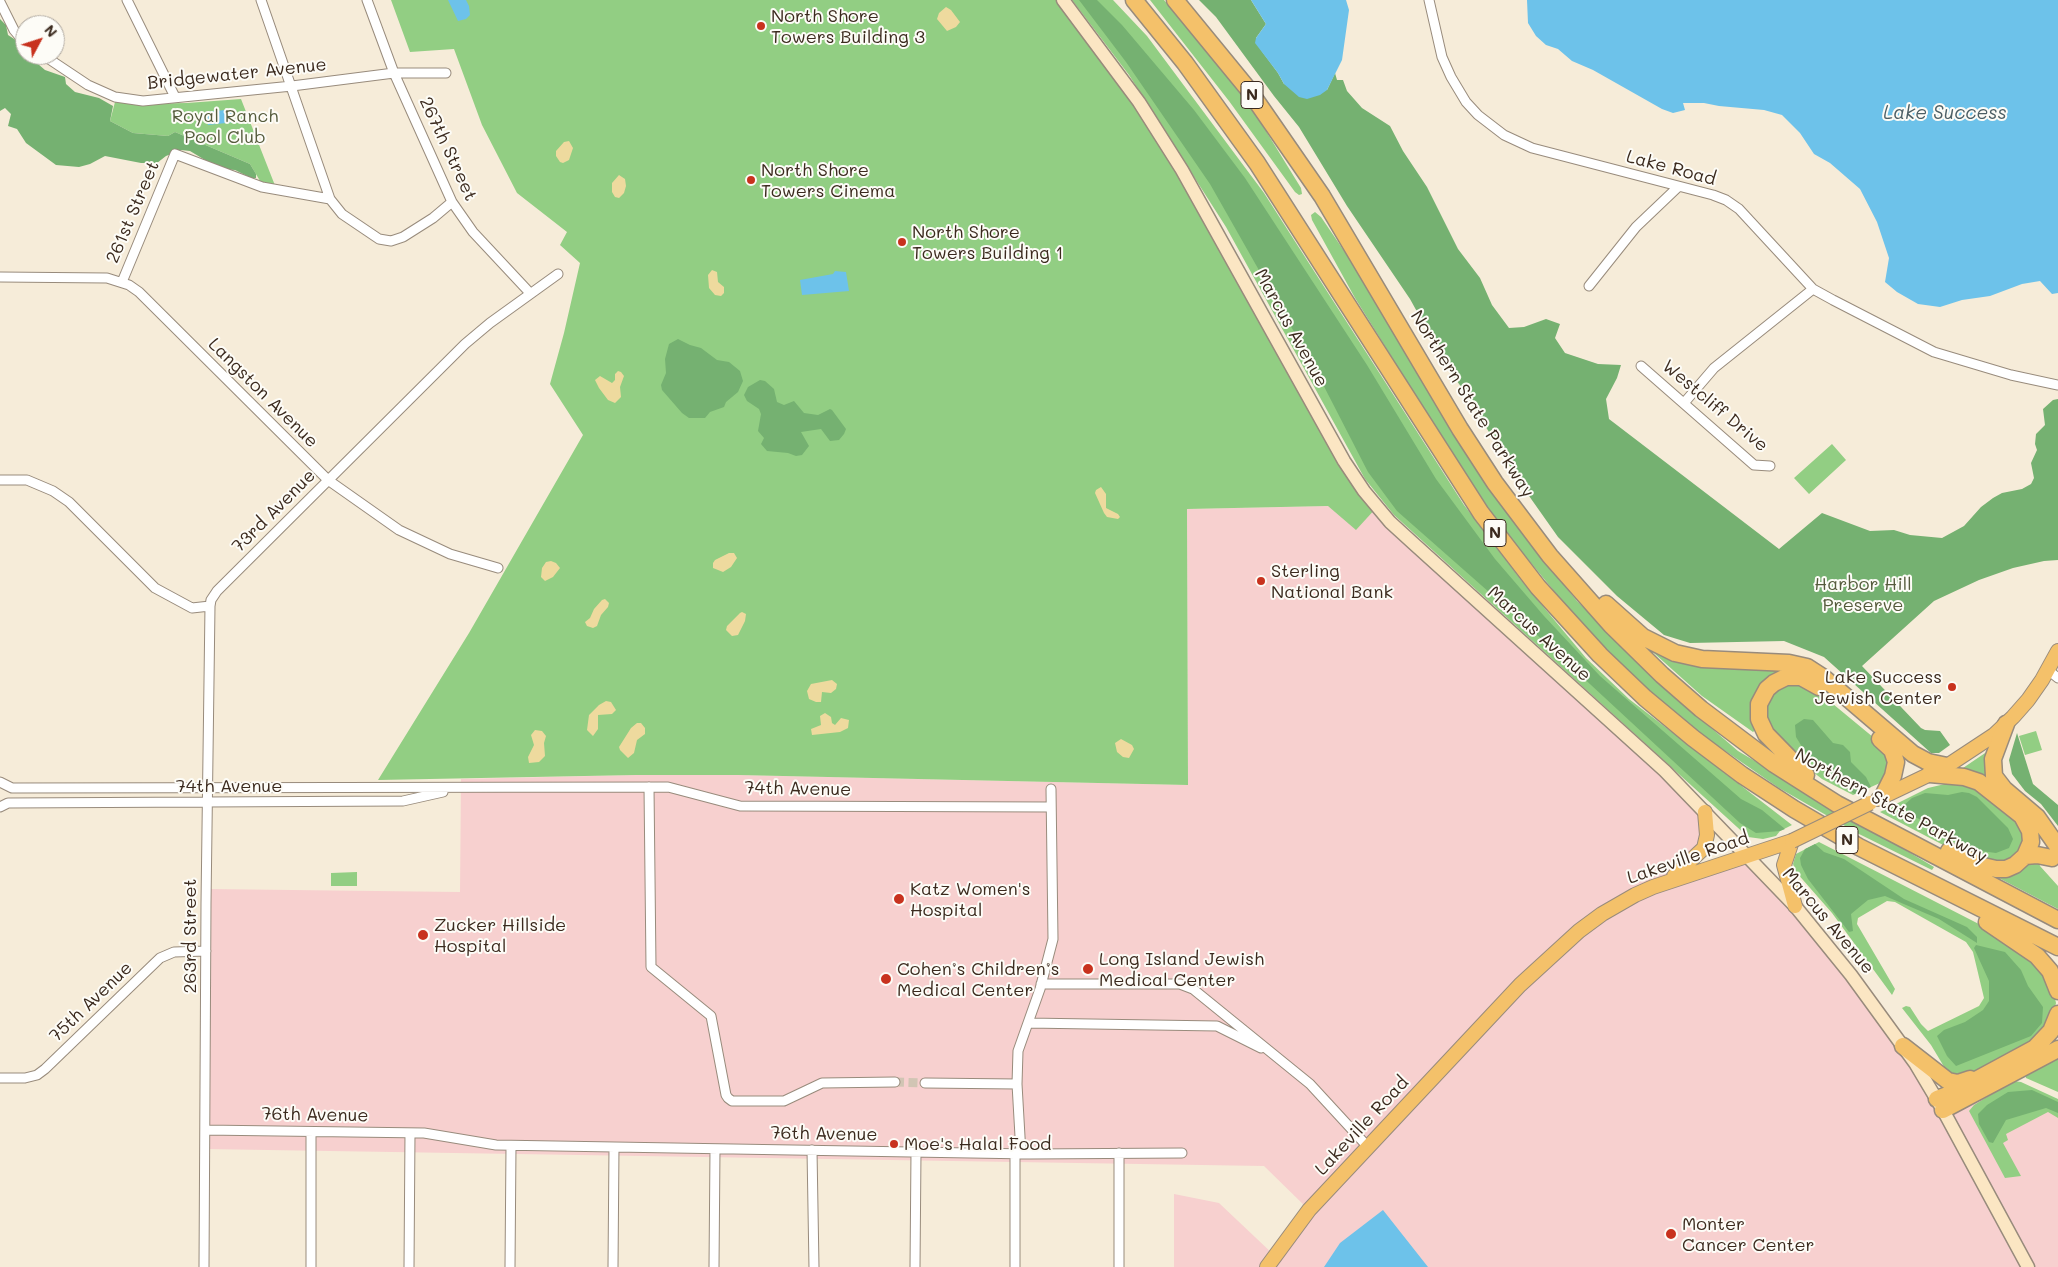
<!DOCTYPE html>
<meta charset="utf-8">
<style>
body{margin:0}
#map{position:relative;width:2058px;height:1267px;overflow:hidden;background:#f6ecd9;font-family:Mali,sans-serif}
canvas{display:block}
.north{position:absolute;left:15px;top:15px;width:50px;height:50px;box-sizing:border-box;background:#fdfcf7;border:1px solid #afa8a0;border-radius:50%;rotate:50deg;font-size:14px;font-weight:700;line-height:20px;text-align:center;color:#3b2a1e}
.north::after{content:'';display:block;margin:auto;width:18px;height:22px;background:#c8321e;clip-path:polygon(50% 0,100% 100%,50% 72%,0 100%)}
</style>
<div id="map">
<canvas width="2058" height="1267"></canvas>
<div class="north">N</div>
</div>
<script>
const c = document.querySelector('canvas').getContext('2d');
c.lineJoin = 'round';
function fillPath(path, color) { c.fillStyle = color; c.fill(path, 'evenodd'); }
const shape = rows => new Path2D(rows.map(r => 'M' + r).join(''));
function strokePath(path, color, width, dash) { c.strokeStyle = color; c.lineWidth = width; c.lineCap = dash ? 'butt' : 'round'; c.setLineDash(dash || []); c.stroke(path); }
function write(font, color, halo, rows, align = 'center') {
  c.font = font + ' Mali,sans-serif'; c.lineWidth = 4; c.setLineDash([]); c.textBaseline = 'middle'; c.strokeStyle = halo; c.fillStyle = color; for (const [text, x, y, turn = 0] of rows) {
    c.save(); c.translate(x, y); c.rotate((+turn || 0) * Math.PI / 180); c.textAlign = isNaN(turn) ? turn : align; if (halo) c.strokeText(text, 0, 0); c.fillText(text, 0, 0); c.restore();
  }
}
fillPath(shape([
 [1329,506,1377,507,1705,812,1707,835,1668,881,1748,856,1795,906,1943,1110,2003,1080,2058,1107,2058,1267,1174,1267,1174,1194,1219,1203,1274,1255,1309,1210,1264,1166,205,1149,208,889,460,892,461,779,636,775,738,775,1188,785,1187,509]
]), '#f7d0cf');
fillPath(shape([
 [391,0,1063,0,1126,85,1377,507,1356,530,1328,506,1187,509,1188,785,738,775,636,775,378,780,469,633,583,435,550,384,564,333,580,263,560,245,567,232,517,193,482,125,454,49,410,52],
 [1072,0,1113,0,1147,36,1264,193,1464,505,1521,580,1586,658,1629,699,1792,825,1780,831,1776,836,1763,839,1748,837,1394,515,1365,479,1226,227,1129,75],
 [1150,0,1164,0,1190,30,1253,110,1301,188,1302,194,1299,195,1295,192,1229,101],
 [241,99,276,188,263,186,250,164,175,132,168,136,133,133,110,121,115,102,133,104,187,103],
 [1315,212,1321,217,1372,292,1463,449,1529,543,1577,601,1653,678,1738,751,1934,867,1932,870,1859,834,1779,788,1708,739,1639,682,1576,618,1500,525,1454,457,1355,298,1312,220,1311,215],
 [1832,444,1846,460,1809,494,1794,478],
 [1646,646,1792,666,1780,674,1758,728,1753,732,1702,696],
 [1791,681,1810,685,1885,747,1892,757,1885,777,1880,783,1853,795,1822,779,1794,757,1773,733,1762,711,1766,697],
 [2036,731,2042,750,2025,755,2019,736],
 [1991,749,1993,780,1962,771,1963,768],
 [1962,780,2020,819,2028,836,2018,857,1994,864,1947,847,1880,812,1928,788],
 [1819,842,2010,940,2051,980,2056,1003,2051,1024,2037,1039,1965,1077,1949,1075,1931,1045,1902,1008,1906,1006,1910,1007,1921,1024,1928,1031,1979,1006,1984,998,1973,952,1966,942,1895,902,1887,901,1858,918,1857,924,1895,989,1892,995,1832,913,1796,872,1793,864,1796,854],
 [2031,857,2038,860,2040,866,2058,886,2058,909,1995,876],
 [357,872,357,886,331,886,331,873],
 [2058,1054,2058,1092,2026,1078,2025,1073],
 [2013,1081,2021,1082,2058,1099,2058,1118,2048,1112,2006,1134,2008,1140,2003,1143,2021,1176,2005,1178,1969,1111,1974,1105]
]), '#92ce83');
fillPath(shape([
 [1079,0,1097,0,1122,25,1194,110,1245,178,1367,365,1436,479,1495,559,1544,616,1600,676,1741,799,1762,810,1785,829,1780,831,1756,833,1740,823,1523,622,1397,511,1368,472,1314,367,1210,184,1126,62],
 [1199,0,1251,0,1266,24,1256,38,1261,50,1278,73,1284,84,1327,90,1335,73,1337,80,1343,80,1347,91,1362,108,1390,126,1403,151,1427,187,1458,249,1480,278,1492,305,1509,328,1524,327,1546,319,1560,324,1555,338,1565,353,1598,364,1621,365,1617,378,1606,399,1609,419,1779,549,1822,513,1870,531,1894,530,1910,535,1942,538,1964,526,1981,507,1993,498,2002,493,2022,489,2031,484,2034,478,2031,463,2037,450,2035,444,2036,434,2045,425,2043,409,2053,400,2058,399,2058,560,2044,561,2013,568,1979,580,1934,601,1862,666,1921,728,1925,730,1940,731,1950,745,1939,753,1931,753,1824,657,1784,641,1690,643,1664,635,1617,596,1558,537,1522,486,1462,388,1451,373,1410,299,1347,206,1299,127,1274,96,1216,17],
 [0,19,6,25,8,35,25,46,25,55,34,55,38,64,45,70,65,77,66,84,75,92,99,98,113,106,110,121,133,133,168,136,175,132,250,164,256,174,256,178,251,178,235,170,220,169,190,151,181,150,166,156,157,163,141,163,105,156,90,164,79,167,56,165,26,143,17,129,8,126,11,114,5,108,0,111],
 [678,339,690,345,701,348,717,360,729,362,740,371,743,381,738,392,726,402,724,407,710,412,705,418,689,418,682,413,662,390,661,385,666,373,665,359,669,344],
 [760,380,765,381,774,389,777,402,784,405,794,401,804,413,818,415,830,409,832,410,846,429,844,434,839,440,830,441,821,429,801,432,809,446,802,455,796,456,788,453,767,451,761,444,764,438,758,431,761,414,759,409,747,401,744,395,748,387],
 [1804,719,1813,720,1833,743,1843,745,1850,752,1851,762,1866,777,1871,787,1855,794,1829,777,1807,755,1796,737,1795,725],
 [2017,733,2033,784,2058,805,2058,826,2041,804,2025,791,2012,774,2009,760],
 [1962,792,1969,793,1977,797,2008,828,2013,839,2009,848,1996,853,1981,851,1955,840,1930,824,1906,813,1902,807,1912,798,1925,793,1948,795],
 [1815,844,1824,852,1844,859,1904,899,1967,927,1977,937,1977,943,1939,919,1885,896,1868,900,1851,914,1853,931,1849,932,1808,879,1801,865,1800,858,1805,849],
 [1976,945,2005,952,2021,970,2028,986,2043,1007,2042,1023,2031,1036,1956,1066,1947,1056,1937,1036,1944,1030,1965,1022,1983,1010,1989,1001,1989,981,1974,948],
 [2032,1090,2058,1102,2058,1113,2046,1108,2006,1120,1993,1143,1989,1142,1979,1124,1978,1114,1987,1105,2008,1092]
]), '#75b171');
fillPath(shape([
 [946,7,951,10,960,22,956,27,947,31,937,19,939,13],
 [569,141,573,148,569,160,563,163,560,162,556,156,556,151,564,142],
 [619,175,625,179,626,186,624,193,619,198,615,197,612,192,612,183],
 [712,270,717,272,718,282,724,287,724,293,721,296,715,295,709,288,708,275],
 [618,371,621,372,624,376,620,387,621,397,615,403,608,400,599,388,595,380,600,376,612,383,615,380,615,374],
 [1101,487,1106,494,1106,508,1118,514,1120,517,1118,519,1107,517,1104,513,1095,493,1096,490],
 [729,553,734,553,737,558,731,567,723,572,713,568,713,563,715,560],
 [551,561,556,563,560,568,553,577,545,581,541,577,542,568,546,562],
 [605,599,609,603,608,607,601,615,597,626,593,628,587,626,585,622,590,618,594,609,602,600],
 [740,613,742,612,746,614,745,621,738,635,732,636,726,630,727,626],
 [832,680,837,684,836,689,831,693,822,692,821,702,816,702,809,699,807,691,811,684],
 [606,701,611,702,616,710,612,714,598,715,598,729,593,736,587,730,589,715,599,705],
 [825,713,831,717,832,723,835,725,841,718,849,720,848,728,840,732,812,735,811,729,821,725,820,716],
 [637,723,641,723,645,728,645,734,637,740,634,753,628,758,620,750,619,747,631,728],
 [535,730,542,731,546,736,544,743,545,756,539,762,529,763,528,757,534,745,531,735],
 [1121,739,1132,745,1134,749,1129,758,1123,757,1117,752,1115,743]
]), '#eeda9e');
fillPath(shape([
 [448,0,466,0,469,6,470,15,466,19,458,21],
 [1251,0,1346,0,1349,10,1342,60,1327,90,1320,95,1307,99,1299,97,1284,84,1278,73,1255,43,1256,38,1266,24],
 [1527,0,2058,0,2058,293,2052,294,2040,281,2022,284,1990,296,1962,300,1940,307,1918,304,1897,292,1885,282,1889,258,1877,222,1860,189,1830,163,1814,154,1800,133,1782,115,1764,110,1719,106,1704,103,1683,103,1685,110,1673,113,1662,109,1593,70,1572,61,1558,49,1546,45,1536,36,1528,23],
 [234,109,235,122,208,125,206,112],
 [835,271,846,272,849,291,802,295,800,280,833,274],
 [1383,1210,1428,1267,1324,1267,1340,1243]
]), '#6dc2ea');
strokePath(shape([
 [895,1082,925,1083]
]), '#d1c5b4', 9, [9, 4.5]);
const minor = shape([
 [127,0,175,97],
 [261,0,330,199,342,214,379,239,391,241,403,237,433,218,452,202],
 [367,0,394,73,452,202,473,232,530,293],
 [1429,0,1442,57,1451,77,1466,102,1478,115,1504,135,1532,148,1713,195,1726,200,1739,209,1813,289,1833,300,1934,352,2011,375,2058,385],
 [0,2,14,30,25,43],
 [43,55,88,85,115,97,143,101,292,86,394,73,446,73],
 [0,277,107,278,129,285,139,292,328,480,399,530,450,554,498,568],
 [122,282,175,154,262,187,330,199],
 [1589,286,1636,227,1678,187],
 [1641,366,1754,465,1770,466],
 [1684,403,1714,368,1813,289],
 [0,480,27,480,53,491,69,502,155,588,192,608,210,606],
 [2048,670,2058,678],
 [0,782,12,788,668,787,740,806,1051,807],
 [649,787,651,967,711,1016,726,1095,728,1098,732,1101,784,1101,822,1083,895,1082],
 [0,807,8,803,403,801,443,792],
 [1041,984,1180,984,1193,989,1310,1084,1368,1147],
 [1028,1023,1217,1026,1261,1048],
 [0,1078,25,1078,37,1075,45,1069,160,958,174,952,206,951],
 [925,1083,1017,1084],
 [205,1130,424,1133,496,1145,1030,1154,1182,1153],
 [311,1132,311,1267],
 [812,1150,814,1267],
 [1021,1154,1017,1084,1018,1051,1040,989,1053,939,1051,789],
 [204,1267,206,903,210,606,211,600,217,591,465,344,490,323,558,274],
 [409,1267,410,1133],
 [510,1267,511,1146],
 [613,1267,614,1147],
 [714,1267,715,1149],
 [915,1267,916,1152],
 [1015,1267,1015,1153],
 [1119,1267,1119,1153]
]);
const secondary = shape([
 [1063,0,1139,102,1182,170,1344,461,1364,491,1390,522,1413,543,1665,771,1795,906,1851,975,1915,1063,1943,1110,2028,1267]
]);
const primary = shape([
 [1878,799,1947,766,1994,735,2013,717,2028,700,2042,680,2058,651],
 [1792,841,1784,865,1795,906],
 [1674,876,1704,848,1707,835,1705,812],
 [1267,1267,1309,1210,1520,985,1579,931,1602,914,1635,895,1653,887,1792,841]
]);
const motorway = shape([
 [1134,0,1185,63,1257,163,1481,513,1538,587,1600,655,1645,698,1693,738,1742,775,1794,809,1859,847,2058,947],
 [1175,0,1248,89,1322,196,1460,429,1495,483,1550,556,1611,625,1662,675,1701,709,1774,764,1837,804,2058,920],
 [1606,604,1643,637,1675,653,1702,659,1789,663,1807,667,1824,678,1913,754,1928,762,1947,766],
 [2006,724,1993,759,1994,776,2004,789,2037,817,2058,847],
 [1880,739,1892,750,1896,762,1893,776,1883,796],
 [1930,774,1964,777,1979,782,2022,816,2030,831,2031,842,2025,856,2015,865,2006,869,1996,869,1983,866,1949,851],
 [1806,775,1766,734,1759,719,1759,704,1767,689,1774,683,1786,677,1801,677,1819,687],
 [2025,856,2037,855,2052,858],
 [1987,922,2037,956,2050,971,2058,991],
 [1903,1046,1948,1081,1958,1083,1970,1079],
 [1937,1099,1950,1094,2035,1048,2051,1031,2058,1014],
 [1943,1110,2058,1049]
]);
strokePath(minor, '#988b7c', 11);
strokePath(secondary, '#988b7c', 15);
strokePath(primary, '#988b7c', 16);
strokePath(motorway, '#988b7c', 19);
strokePath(minor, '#fff', 9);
strokePath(secondary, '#fbe6c3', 12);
strokePath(primary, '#f4c16a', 14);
strokePath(motorway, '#f4c16a', 16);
const primaryBridge = shape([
 [1792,841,1870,803]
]);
strokePath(primaryBridge, '#988b7c', 16, []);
strokePath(primaryBridge, '#f4c16a', 14);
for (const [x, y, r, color] of [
 [761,26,5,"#c8321e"],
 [751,180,5,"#c8321e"],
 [902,242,5,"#c8321e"],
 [1261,581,5,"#c8321e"],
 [1952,687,5,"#c8321e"],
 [899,899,6,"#c8321e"],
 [423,935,6,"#c8321e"],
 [1088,969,6,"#c8321e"],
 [886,979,6,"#c8321e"],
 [894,1144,5,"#c8321e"],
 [1671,1234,6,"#c8321e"]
]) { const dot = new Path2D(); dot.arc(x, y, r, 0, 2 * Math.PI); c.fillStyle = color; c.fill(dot); strokePath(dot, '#fdfcf7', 2); }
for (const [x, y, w] of [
 [1252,95,22],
 [1495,533,22],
 [1847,840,22]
]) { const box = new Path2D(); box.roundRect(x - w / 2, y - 13.5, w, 27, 4); c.fillStyle = '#fdfcf7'; c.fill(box); strokePath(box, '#3b2a1e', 1); }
write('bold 16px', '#3b2a1e', null, [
 ["N",1252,95],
 ["N",1495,533],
 ["N",1847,840]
]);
write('18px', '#3b2a1e', '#fdfcf7', [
 ["North Shore",771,16],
 ["Towers Building 3",771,37],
 ["North Shore",761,170],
 ["Towers Cinema",761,191],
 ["North Shore",912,232],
 ["Towers Building 1",912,253],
 ["Sterling",1271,571],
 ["National Bank",1271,592],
 ["Lake Success",1942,677,"right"],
 ["Jewish Center",1942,698,"right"],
 ["Katz Women's",910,889],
 ["Hospital",910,910],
 ["Zucker Hillside",434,925],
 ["Hospital",434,946],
 ["Long Island Jewish",1099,959],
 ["Medical Center",1099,980],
 ["Cohen’s Children’s",897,969],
 ["Medical Center",897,990],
 ["Moe's Halal Food",904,1144],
 ["Monter",1682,1224],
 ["Cancer Center",1682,1245]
], 'left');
write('18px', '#3b2a1e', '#fdfcf7', [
 ["Bridgewater Avenue",237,74,-6],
 ["267th Street",448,149,65],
 ["Lake Road",1671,168,15],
 ["261st Street",133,212,-67],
 ["Marcus Avenue",1291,328,61],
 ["Langston Avenue",263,393,45],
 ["Northern State Parkway",1472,404,58],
 ["Westcliff Drive",1715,406,40],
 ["73rd Avenue",274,511,-45],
 ["Marcus Avenue",1539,634,42],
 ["74th Avenue",229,786],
 ["74th Avenue",798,789,1],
 ["Northern State Parkway",1891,806,29],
 ["Lakeville Road",1688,858,-19],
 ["Marcus Avenue",1828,921,50],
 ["263rd Street",190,936,-90],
 ["75th Avenue",91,1002,-44],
 ["76th Avenue",315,1115,1],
 ["Lakeville Road",1362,1126,-47],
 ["76th Avenue",824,1134,1]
]);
write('18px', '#555b3c', '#fdfcf7', [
 ["Royal Ranch",225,116],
 ["Pool Club",225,137],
 ["Harbor Hill",1863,584],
 ["Preserve",1863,605]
]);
write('italic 19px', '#4c5f65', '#fdfcf7', [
 ["Lake Success",1945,113]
]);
</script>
